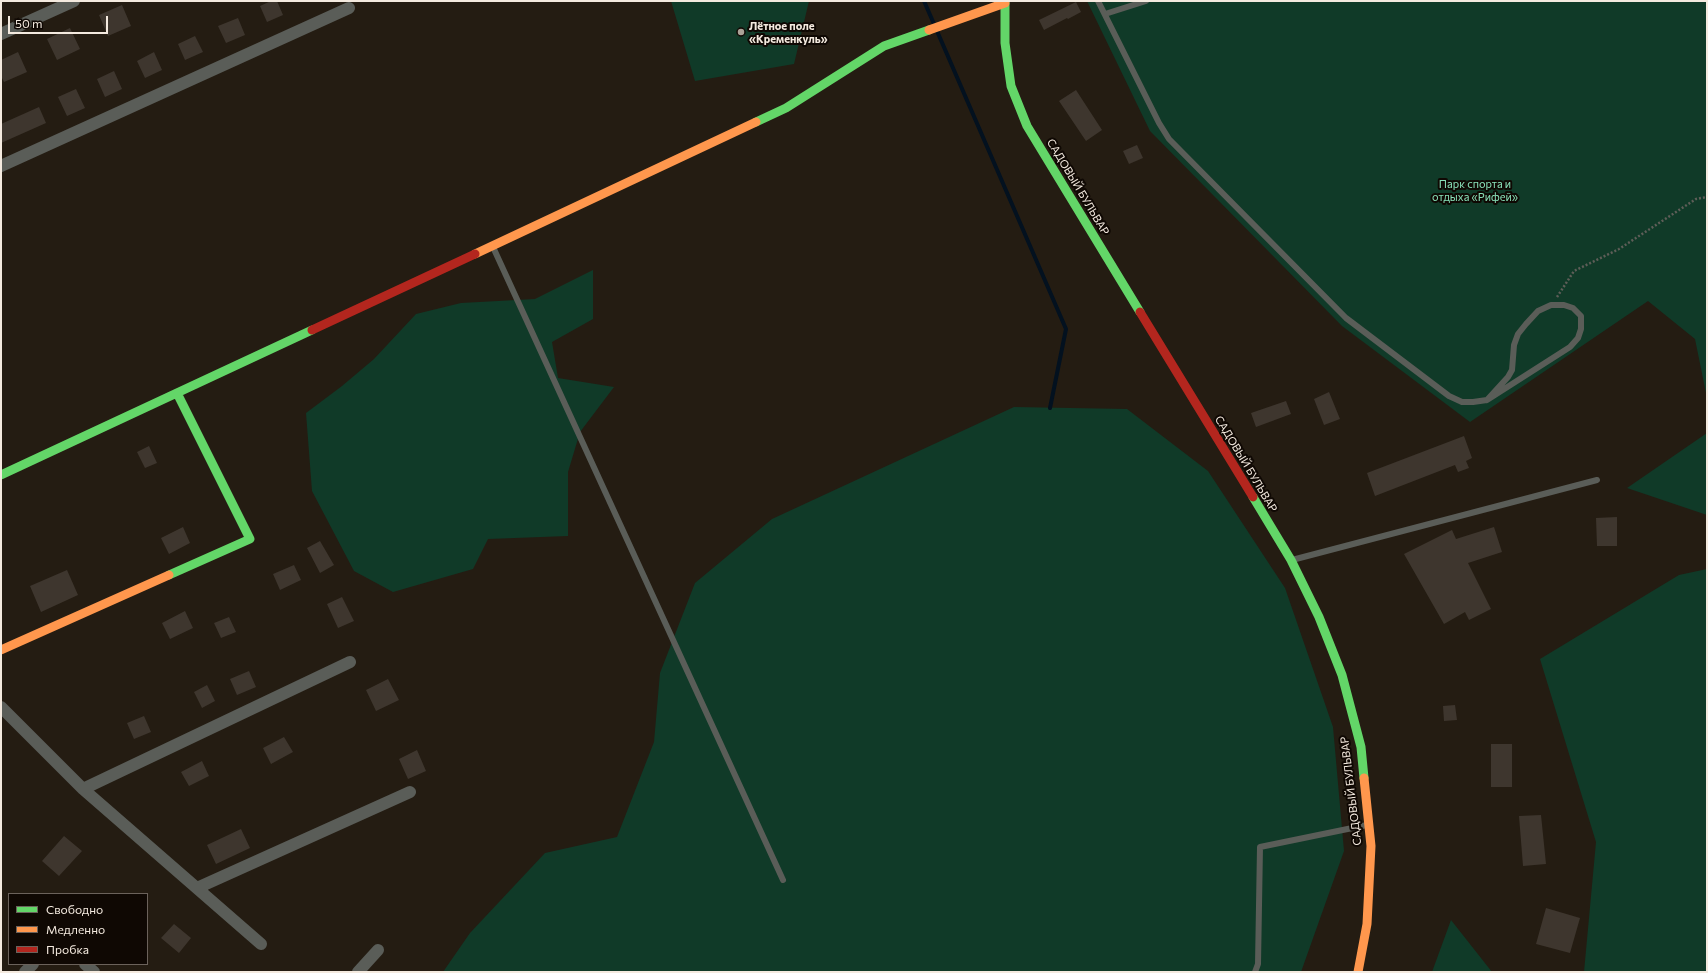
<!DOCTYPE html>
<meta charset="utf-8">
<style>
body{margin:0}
#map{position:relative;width:1708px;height:973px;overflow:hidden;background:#241c12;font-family:Commissioner,sans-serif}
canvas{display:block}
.frame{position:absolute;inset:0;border:2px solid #f4eadf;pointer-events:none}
.legend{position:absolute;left:8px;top:893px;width:140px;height:72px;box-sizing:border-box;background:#0f0803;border:1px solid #6b625b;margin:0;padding:5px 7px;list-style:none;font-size:12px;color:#f4eadf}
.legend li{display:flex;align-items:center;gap:8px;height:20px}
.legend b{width:20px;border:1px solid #6b625b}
.scale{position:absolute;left:8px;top:16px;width:100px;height:18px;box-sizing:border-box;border:2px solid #f4eadf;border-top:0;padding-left:5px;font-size:12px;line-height:14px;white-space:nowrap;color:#f4eadf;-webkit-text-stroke:3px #0f0803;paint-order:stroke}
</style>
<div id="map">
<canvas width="1708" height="973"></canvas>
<div class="frame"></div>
<ul class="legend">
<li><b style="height:5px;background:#63d668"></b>Свободно</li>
<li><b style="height:5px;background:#ff974d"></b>Медленно</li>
<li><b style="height:5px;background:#b3261e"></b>Пробка</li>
</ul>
<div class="scale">50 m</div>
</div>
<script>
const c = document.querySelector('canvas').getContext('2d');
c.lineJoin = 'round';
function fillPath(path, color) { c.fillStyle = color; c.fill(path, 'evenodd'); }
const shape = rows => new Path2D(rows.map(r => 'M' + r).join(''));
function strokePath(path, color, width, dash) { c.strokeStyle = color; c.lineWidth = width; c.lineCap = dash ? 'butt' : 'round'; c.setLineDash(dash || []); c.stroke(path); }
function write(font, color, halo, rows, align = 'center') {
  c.font = font + ' Commissioner,sans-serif'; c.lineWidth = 4; c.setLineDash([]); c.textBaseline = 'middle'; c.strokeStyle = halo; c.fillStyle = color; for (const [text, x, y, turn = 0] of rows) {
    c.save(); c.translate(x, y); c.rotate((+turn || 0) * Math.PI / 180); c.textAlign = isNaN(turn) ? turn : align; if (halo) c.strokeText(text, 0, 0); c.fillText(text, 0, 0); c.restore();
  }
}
fillPath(shape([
 [671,1,809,1,794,64,695,81],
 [1087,1,1707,1,1707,398,1695,339,1648,301,1470,422,1342,326,1150,131],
 [593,270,593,319,552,342,558,378,614,387,580,432,568,472,568,536,488,539,473,569,393,592,354,571,312,491,306,413,342,386,374,359,416,314,461,303,535,299],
 [1014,407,1127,409,1208,471,1285,588,1333,727,1344,851,1301,972,443,972,470,933,545,853,617,837,654,742,660,673,695,583,772,519],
 [1707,433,1707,515,1627,488],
 [1707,569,1707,972,1584,972,1596,842,1540,659,1679,575],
 [1451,920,1492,972,1432,972]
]), '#103a28');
strokePath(shape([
 [924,1,934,24],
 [937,31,1066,329,1050,408]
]), '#03111f', 4);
fillPath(shape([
 [271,1,277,1,283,15,267,22,260,6],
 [1076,2,1081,12,1068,19,1067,18,1044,30,1039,20],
 [122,5,131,26,108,36,99,15],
 [238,18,245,35,226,43,218,26],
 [70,28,80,49,57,60,47,39],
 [195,36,203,52,185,60,178,44],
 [18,52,27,72,4,82,1,76,1,60],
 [154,52,162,70,145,78,137,61],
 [114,71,122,89,105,97,97,79],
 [76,89,85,108,67,116,58,97],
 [1076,90,1102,130,1086,141,1059,101],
 [39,107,46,123,1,143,1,124],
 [1137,145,1143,158,1129,164,1123,151],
 [1329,392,1340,419,1324,425,1314,399],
 [1286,401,1291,414,1256,427,1251,413],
 [1464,436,1472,458,1466,461,1469,468,1458,472,1455,465,1375,496,1367,473],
 [149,446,157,463,145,468,137,452],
 [1617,517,1617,546,1597,546,1596,518],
 [183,527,190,543,169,554,161,538],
 [1494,527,1502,552,1468,563,1491,609,1469,620,1465,612,1444,624,1404,554,1452,530,1456,539],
 [320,541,334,565,320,573,307,548],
 [294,565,301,580,280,590,273,574],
 [67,570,78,595,41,612,30,586],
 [342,597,354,621,338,628,327,604],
 [185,611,193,628,170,639,162,623],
 [229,617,236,632,221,638,214,623],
 [249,671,256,687,237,695,230,679],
 [388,679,399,700,376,711,366,690],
 [207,685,215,701,202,708,194,692],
 [1455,705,1457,720,1444,721,1443,706],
 [144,716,151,732,134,739,127,723],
 [284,737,293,752,271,764,263,748],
 [1491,744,1512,744,1512,787,1491,787],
 [417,750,426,771,408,779,399,759],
 [202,761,209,776,189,786,181,772],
 [1541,815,1546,864,1523,866,1519,816],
 [241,829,250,848,216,864,207,845],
 [64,836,82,851,59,876,42,861],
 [1546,908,1580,918,1570,953,1536,944],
 [174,924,191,938,179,953,161,938]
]), '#3e362e');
strokePath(shape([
 [1557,297,1574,271,1619,249,1696,199,1707,197]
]), '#5e5e58', 2.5, [2, 2]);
strokePath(shape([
 [1098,1,1159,123,1169,139,1346,318,1449,396,1462,402,1473,402,1487,400,1570,347,1578,338,1581,329,1581,316,1573,308,1564,305,1551,305,1538,311,1526,324,1518,334,1514,345,1512,370,1508,377,1487,400],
 [1105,14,1146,1],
 [493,247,783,880],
 [1292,560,1597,480],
 [1255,972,1258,964,1260,847,1367,825]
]), '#5a5d58', 6);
strokePath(shape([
 [1,34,74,1],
 [1,166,349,8],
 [1,707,83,789,261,944],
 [83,789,350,662],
 [197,888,410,792],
 [85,964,94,972],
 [25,972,33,964],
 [358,972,378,950]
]), '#5a5d58', 12);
strokePath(shape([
 [1005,1,1005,43,1011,86,1027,126,1140,312],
 [756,122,786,108,884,46,929,30],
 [1,475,312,330],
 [1253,497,1291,560,1319,617,1342,675,1361,747,1364,778],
 [169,575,250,539,177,393]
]), '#63d668', 9);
strokePath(shape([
 [929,30,1005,3],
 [475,254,756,122],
 [1,650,169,575],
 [1358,972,1367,924,1371,846,1364,778]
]), '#ff974d', 9);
strokePath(shape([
 [1140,312,1253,497],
 [312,330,475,254]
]), '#b3261e', 9);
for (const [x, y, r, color] of [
 [741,32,4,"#aba297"]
]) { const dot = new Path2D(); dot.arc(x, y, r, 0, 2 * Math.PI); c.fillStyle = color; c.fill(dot); strokePath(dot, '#0f0803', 1.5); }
write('bold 11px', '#f4eadf', '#0f0803', [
 ["Лётное поле",749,26],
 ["«Кременкуль»",749,39]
], 'left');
write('11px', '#89e1b9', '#0f0803', [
 ["Парк спорта и",1475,184],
 ["отдыха «Рифей»",1475,197]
]);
write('11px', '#f4eadf', '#0f0803', [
 ["САДОВЫЙ БУЛЬВАР",1078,187,59],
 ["САДОВЫЙ БУЛЬВАР",1246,464,59],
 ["САДОВЫЙ БУЛЬВАР",1351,791,-97]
]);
</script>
